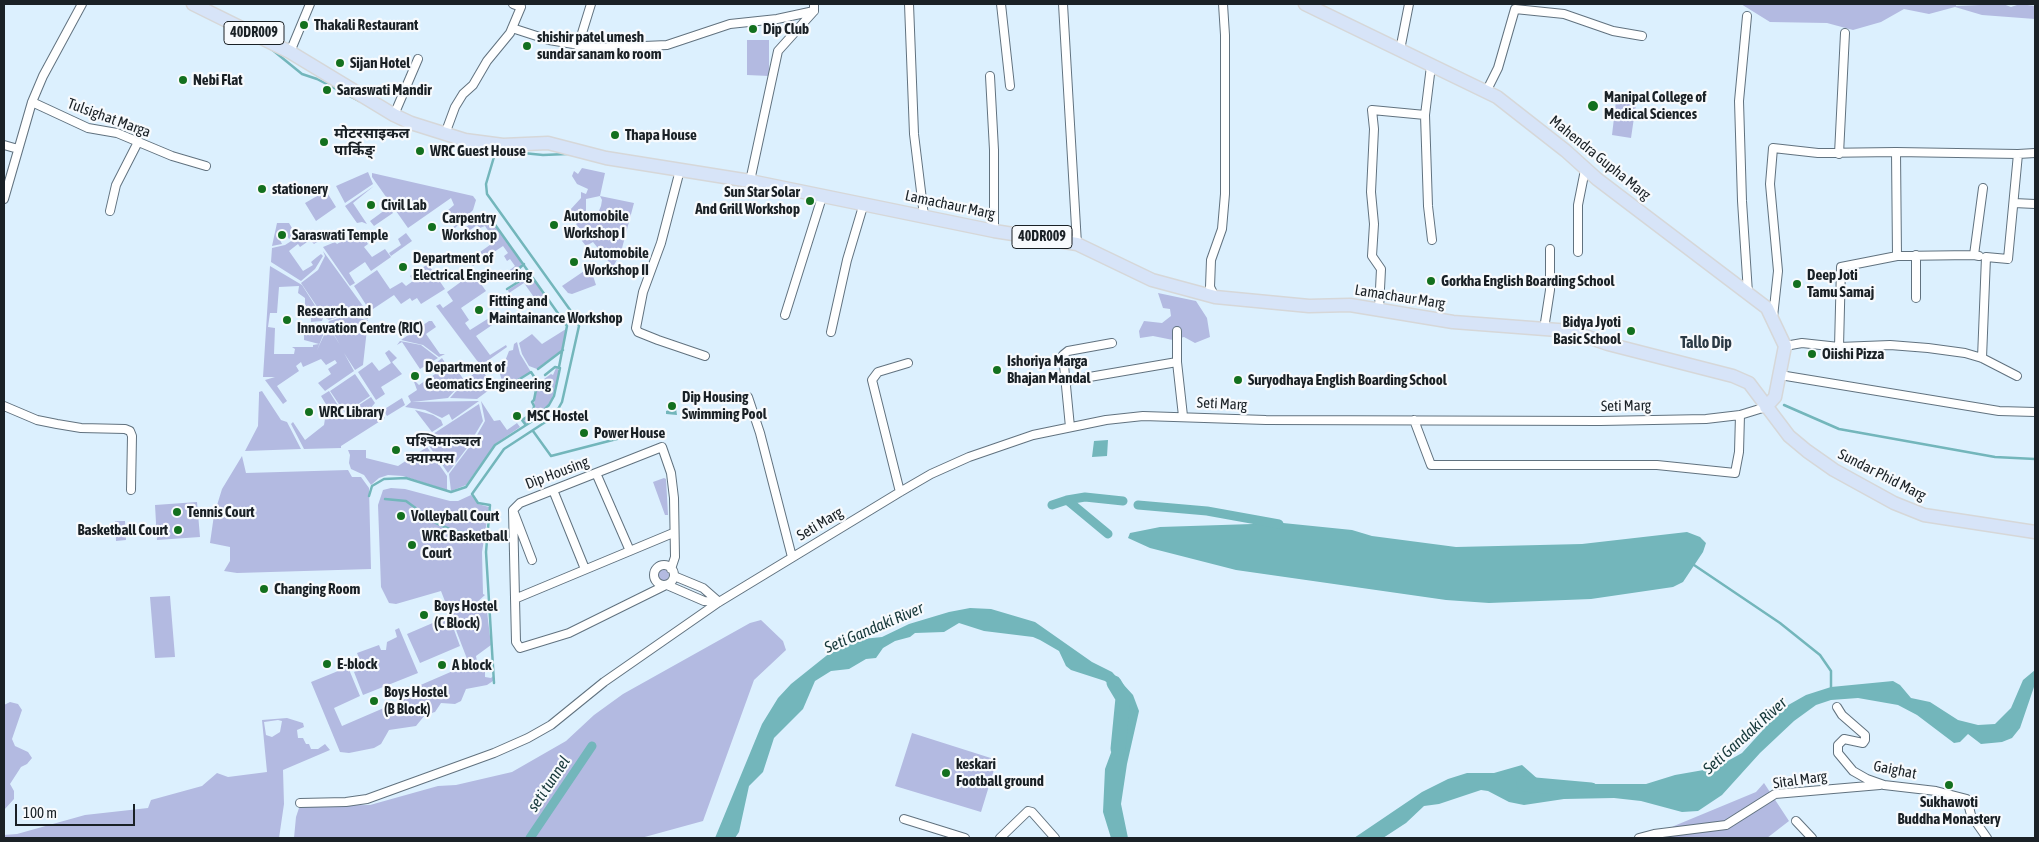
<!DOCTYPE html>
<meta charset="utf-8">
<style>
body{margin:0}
#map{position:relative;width:2039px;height:842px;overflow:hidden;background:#dcf0fe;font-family:"Asap Condensed",sans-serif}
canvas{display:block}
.frame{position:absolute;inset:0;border:5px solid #1a2126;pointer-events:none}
.scale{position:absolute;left:15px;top:804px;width:120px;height:22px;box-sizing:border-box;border:2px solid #1a2126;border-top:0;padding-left:6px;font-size:15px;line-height:18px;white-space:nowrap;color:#1a2126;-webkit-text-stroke:4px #f7fafd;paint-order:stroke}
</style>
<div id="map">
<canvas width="2039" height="842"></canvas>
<div class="frame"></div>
<div class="scale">100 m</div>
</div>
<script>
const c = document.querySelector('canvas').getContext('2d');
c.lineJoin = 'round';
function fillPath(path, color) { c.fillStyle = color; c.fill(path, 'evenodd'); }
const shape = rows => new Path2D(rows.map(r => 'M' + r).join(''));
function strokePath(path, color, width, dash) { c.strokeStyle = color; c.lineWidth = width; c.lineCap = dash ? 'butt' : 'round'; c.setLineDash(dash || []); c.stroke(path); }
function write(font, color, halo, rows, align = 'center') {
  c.font = font + ' "Asap Condensed","Noto Sans Devanagari",sans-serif'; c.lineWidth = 4.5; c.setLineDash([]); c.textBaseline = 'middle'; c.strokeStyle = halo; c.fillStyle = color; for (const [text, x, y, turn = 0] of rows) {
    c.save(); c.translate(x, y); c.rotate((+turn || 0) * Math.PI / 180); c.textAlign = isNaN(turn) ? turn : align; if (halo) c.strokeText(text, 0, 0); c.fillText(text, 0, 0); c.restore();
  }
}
fillPath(shape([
 [1741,4,1956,4,1956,6,2003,4,2011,7,2020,4,2035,6,2035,19,1982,15,1955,7,1929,14,1904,9,1881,22,1853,30,1827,23,1770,22],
 [747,40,769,40,769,76,747,75],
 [1616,101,1636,104,1631,138,1612,135],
 [582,168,605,173,600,196,634,203,621,252,613,267,593,242,586,246,582,241,586,236,576,224,578,222,570,210,581,198,581,192,586,194,588,189,577,184,572,176,574,171,578,174],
 [600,196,602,200,601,206,595,220,586,211,586,199],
 [368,172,373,184,345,203,336,186],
 [372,173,473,196,476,200,473,210,448,235,446,232,456,225,447,211,454,205,451,198,408,228,372,177],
 [374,186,353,203,367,224,362,222,357,223,345,206],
 [324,192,328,194,336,207,316,221,305,203],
 [389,207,393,213,374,226,370,221],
 [479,217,487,217,492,221,522,263,520,268,505,279,502,276,515,266,510,259,507,261,504,256,508,253,503,246,473,266,469,260,494,242,487,234,489,232,485,226,480,228,477,225,455,241,452,238],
 [277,223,289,223,296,235,289,239,283,229,277,234,282,244,272,246],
 [357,233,361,234,368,244,364,247,372,257,385,249,391,257,371,271,365,262,349,273,355,283,350,286,323,247,335,242,337,244,345,239,344,236,346,235,349,239],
 [406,233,412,241,391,256,389,253,401,245,398,239],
 [308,234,317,242,314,244,310,240,300,247,298,244,289,251,303,271,313,265,311,262,317,257,321,254,323,256,315,269,301,281,271,262,272,248,285,245,296,238,298,241],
 [323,251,363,306,368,313,368,319,347,314,329,320,324,317,301,283,318,270,325,256],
 [428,264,445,289,421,304,417,298,412,301,410,298,401,304,394,295,370,311,354,286,377,270,390,289,402,282,406,286,413,281,410,276],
 [270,266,302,285,323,318,322,321,311,322,311,317,305,315,305,298,298,293,299,286,279,287,277,313,270,313,268,327,275,328,274,354,294,354,295,349,292,347,313,347,313,345,319,344,304,340,304,329,310,329,311,323,324,324,324,333,317,350,325,333,325,324,327,324,340,345,328,324,329,321,346,316,368,320,363,365,355,370,344,353,354,371,325,391,318,383,331,374,328,369,337,363,335,360,326,365,321,359,303,367,301,362,296,366,299,371,277,386,287,401,283,404,265,380,275,377,263,377],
 [587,269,593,276,596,285,572,294,568,293,562,286],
 [473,273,486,291,461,308,469,320,465,323,470,330,497,313,501,319,476,336,490,355,506,345,507,347,483,364,478,362,436,306,440,304,443,308,453,301,447,292],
 [531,275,546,295,538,303,524,283,509,293,508,290],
 [1158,293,1196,301,1207,318,1210,337,1195,343,1184,337,1173,340,1153,336,1140,338,1139,331,1144,321,1162,323,1171,316,1170,309,1163,308],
 [429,321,432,321,436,327,426,334,440,354,445,354,439,357,423,345,401,340],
 [566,329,563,349,537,369,529,366,522,354,519,343,532,334,542,344],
 [400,341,421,345,438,358,420,369,402,342,397,345],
 [517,342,520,354,531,372,504,388,500,374,509,351,513,350,514,344],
 [389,350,397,358,392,362,402,374,381,387,385,394,376,400,358,372,372,362,379,371,391,363,385,353],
 [442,358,452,373,457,370,464,380,448,398,412,402,479,401,452,420,449,414,442,418,425,410,405,407,411,402,408,396,417,390,413,379,419,385,441,370,437,362],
 [481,368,493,387,477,399,450,398,466,380],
 [556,368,559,370,552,399,545,409,526,424,523,420,533,413,536,388,540,385,543,386,544,379,551,374,553,375],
 [355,374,370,396,345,413,330,391],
 [262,391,281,420,287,422,301,449,245,451,258,426,259,396,259,392],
 [329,391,344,415,371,397,375,403,369,410,373,417,380,411,385,418,341,446,341,448,304,449,291,424,293,422,305,440,324,425,327,406,321,396],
 [402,398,405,405,387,416,383,410],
 [481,401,494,421,500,420,507,430,517,423,520,427,495,444,466,485,451,491,449,474,473,442,485,421],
 [479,404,483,421,467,448,448,473,429,446,437,441,433,434],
 [415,410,433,415,441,420,443,425,432,432],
 [427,447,447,476,447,490,403,476,388,475,379,478,371,485,364,475,351,469,349,463,350,455,348,450,366,450,366,458,398,466],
 [242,456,246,473,348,470,352,477,361,477,369,488,371,569,237,573,224,571,230,561,230,547,210,543,214,515,222,489],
 [664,478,666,479,668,515,665,515,653,482],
 [391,488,405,489,450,501,458,501,471,495,478,504,489,507,482,552,483,594,485,595,475,604,486,603,491,645,476,656,479,672,485,671,485,677,491,678,493,676,493,681,487,685,466,689,461,701,455,704,441,703,435,712,425,715,416,726,389,730,381,744,374,748,349,753,340,752,311,682,348,667,360,696,334,708,342,726,414,695,418,693,416,687,469,664,441,591,396,604,389,603,381,587,378,505,383,490],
 [197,502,200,537,157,540,155,505],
 [115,521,125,521,126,540,116,541],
 '657 575a6 6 0 1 1 12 0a6 6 0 1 1-12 0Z',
 [170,596,175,657,155,658,150,597],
 [449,616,460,646,420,663,407,634],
 [761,620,783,641,786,650,754,680,703,821,641,838,294,838,296,817,299,808,304,806,370,805,438,786,456,785,512,772,566,741,594,715,623,694,750,623],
 [399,628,418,673,363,695,354,672,363,668,357,653,379,645,381,650,386,650,387,642,397,637,395,630],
 [10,702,18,704,22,710,12,739,15,746,28,752,32,758,27,764,21,767,10,784,14,791,14,799,4,810,4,705],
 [287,718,303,723,304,727,297,730,298,738,303,738,306,744,309,744,311,749,318,749,325,744,330,750,283,770,284,804,279,838,4,838,4,835,17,834,85,815,148,808,151,800,202,786,217,773,228,777,267,772,262,720],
 [278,720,282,721,280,732,272,737,266,735,264,722],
 [912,733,997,760,981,812,895,786],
 [1764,783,1789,821,1767,838,1653,838,1674,826,1756,792]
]), '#b3bae1');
fillPath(shape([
 [675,401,677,415,666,414,666,411,669,410,668,402],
 [1108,440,1107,456,1092,457,1094,441],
 [1283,523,1352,530,1372,536,1456,547,1582,544,1687,532,1700,537,1706,543,1703,552,1683,582,1673,587,1591,599,1489,603,1446,600,1236,570,1150,548,1128,538,1130,533,1160,527],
 [970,608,991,609,1035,622,1092,662,1112,672,1133,695,1139,711,1127,764,1121,804,1128,838,1111,838,1103,812,1105,769,1125,715,1123,702,1118,692,1105,681,1071,670,1066,666,1059,651,1040,640,1033,637,984,631,959,623,944,632,915,633,910,637,895,641,883,648,876,658,866,659,849,669,831,671,815,681,803,709,774,738,763,772,749,786,739,832,735,838,715,838,762,724,778,698,791,684,841,644,853,640,882,637,909,624,949,612],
 [2035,670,2035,684,2020,728,2012,738,2002,742,1981,744,1968,734,1960,742,1954,743,1917,715,1898,705,1858,698,1831,700,1816,705,1794,721,1760,753,1722,795,1698,811,1682,812,1641,801,1614,798,1564,799,1524,805,1509,802,1488,791,1481,790,1439,804,1424,806,1406,823,1383,838,1354,838,1422,792,1448,779,1467,773,1494,773,1522,765,1548,788,1555,791,1592,784,1646,784,1675,775,1715,768,1742,753,1783,708,1806,695,1831,687,1893,681,1900,685,1911,698,1930,702,1958,720,1978,725,1995,724,2011,708,2023,680]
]), '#73b6bb');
strokePath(shape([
 [270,48,302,74,317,79,359,101],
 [503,151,543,155,567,154],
 [491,219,567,326,559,367],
 [502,278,507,279,524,264],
 [507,289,531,274],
 [538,369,563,350],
 [510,385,531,372,539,384,534,388,536,390,534,400,532,402,534,406,533,413,522,420,525,424],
 [1784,405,1839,429,1995,457,2035,459],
 [533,431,551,456,636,434],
 [369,496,372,486,384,479,406,478,451,492,466,487,495,445,534,420,549,405,554,396,560,368,555,367,545,375],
 [385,499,406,501,436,523,454,531,487,536],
 [1694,565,1780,623,1820,655,1831,671,1831,689],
 [494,683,486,552,490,505,478,503,472,494,504,449,550,419,557,411,562,402,579,326,573,314,487,194,486,184,496,150]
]), '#73b6bb', 2.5);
strokePath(shape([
 [1067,500,1085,497,1123,501],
 [1052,505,1067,500,1108,534],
 [1138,505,1207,511,1279,524],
 [530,838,592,746]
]), '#73b6bb', 9);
strokePath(shape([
 [1114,683,1123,698,1118,749],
 [1524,784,1591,790]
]), '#73b6bb', 15);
const street = shape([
 [909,4,914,134,924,216],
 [1001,4,1010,86],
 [1063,4,1077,244],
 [1747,16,1739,101,1742,201,1748,293],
 [512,28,549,40,598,48,667,45,730,24,777,19,814,11],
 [578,46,591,4],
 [1400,50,1409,4],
 [290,52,310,4],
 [1431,66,1425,115,1428,206,1432,240],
 [990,76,994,150,994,231],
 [1486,92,1498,68,1515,9,1564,14,1613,31,1642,36],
 [32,102,88,128,117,133,172,156,206,166],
 [394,115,418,59],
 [445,134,455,107,463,94,473,85,487,61,510,33,521,7,513,4],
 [4,145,18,149],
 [1896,152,1897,256,1974,255],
 [1839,154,1845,33],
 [680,170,661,243,643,292,636,328,638,332,658,340,705,356],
 [750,181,778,51,814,11,814,4],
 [4,199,32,102,43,76,82,4],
 [2014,203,2035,204],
 [110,211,116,185,138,142],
 [1578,252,1578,205,1585,170],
 [1979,256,1974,255,1983,188],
 [1215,297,1210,287,1211,260,1222,229,1225,194,1225,35,1223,4],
 [1916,298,1916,255],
 [1379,309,1381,269,1372,256,1374,224,1371,192,1374,129,1372,110,1425,115],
 [785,315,823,194],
 [1773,317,1778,271,1770,184,1773,148,1818,153,1896,152,2018,154,2035,153],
 [1544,329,1550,290,1550,249],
 [1177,331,1177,362,1183,416],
 [831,332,847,260,864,203],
 [1785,346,1802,343,1839,347,1890,345,1928,348,1965,353,1982,358,2017,376],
 [1839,347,1841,267,1897,256],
 [1982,358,1986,257,2008,259,2018,154],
 [1780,375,1999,411,2035,412],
 [1066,381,1177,362],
 [748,397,760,433,792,557],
 [4,406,37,420,57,424,81,428,125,429,130,431,132,436,131,490],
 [1414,420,1431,465,1657,465,1735,473,1739,452,1740,415],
 [1070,427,1063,355,1068,351,1112,343],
 [596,473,630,551],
 [553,490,585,569],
 [900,492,872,380,878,372,908,363],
 [514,513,532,560],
 '654 575a10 10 0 1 1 20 0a10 10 0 1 1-20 0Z',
 [674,576,703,588,719,602],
 [667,585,704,601,719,602],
 [664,586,569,633,520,648,516,642,513,510,520,503,662,447,671,473,674,498,675,557,671,569],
 [517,598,673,533],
 [1837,707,1842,715,1865,735,1865,740,1863,743,1844,739,1838,745,1838,753,1853,771,1867,779,1884,785,1936,791,1967,799,1971,815,1987,838],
 [300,803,346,802,367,799,494,753,528,738,551,725,604,682,719,602,900,492,931,474,969,457,1033,435,1106,420,1143,416,1266,420,1600,421,1706,419,1740,415,1766,407],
 [904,819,965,838],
 [1796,821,1812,838],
 [1000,838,1028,811,1032,812,1055,838],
 [1639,838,1654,834,1726,825,1775,794,1880,785]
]);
const primary = shape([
 [193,4,290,52,394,115,411,123,465,140,503,145,548,143,606,158,750,181,994,231,1077,244,1152,280,1215,297,1309,306,1350,305,1453,322,1571,331,1608,344,1733,376,1749,383,1789,436,1807,451,1834,470,1894,503,1924,515,2035,532],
 [1305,4,1497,97,1566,151,1597,179,1767,308,1785,346,1775,397,1766,407]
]);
strokePath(street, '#61727f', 10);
strokePath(primary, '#d6d7d8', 15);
strokePath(street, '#fff', 8);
strokePath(primary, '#d7e4f8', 12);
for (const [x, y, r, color] of [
 [304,25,5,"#13701e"],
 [753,29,5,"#13701e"],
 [527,46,5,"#13701e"],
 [340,63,5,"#13701e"],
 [183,80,5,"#13701e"],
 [327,90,5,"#13701e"],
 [1593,106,6,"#13701e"],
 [615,135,5,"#13701e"],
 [324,142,5,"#13701e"],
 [420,151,5,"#13701e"],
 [262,189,5,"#13701e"],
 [810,201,5,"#13701e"],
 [371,205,5,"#13701e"],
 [554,225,5,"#13701e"],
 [432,227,5,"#13701e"],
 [282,235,5,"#13701e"],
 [574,262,5,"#13701e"],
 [403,267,5,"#13701e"],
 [1431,281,5,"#13701e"],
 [1797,284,5,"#13701e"],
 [479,310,5,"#13701e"],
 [287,320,5,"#13701e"],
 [1631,331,5,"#13701e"],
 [1812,354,5,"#13701e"],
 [997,370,5,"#13701e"],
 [415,376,5,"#13701e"],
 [1238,380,5,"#13701e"],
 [672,406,5,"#13701e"],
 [309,412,5,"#13701e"],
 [517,416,5,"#13701e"],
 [584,433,5,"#13701e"],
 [396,450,5,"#13701e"],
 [177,512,5,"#13701e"],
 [401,516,5,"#13701e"],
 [178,530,5,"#13701e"],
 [412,545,5,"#13701e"],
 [264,589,5,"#13701e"],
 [424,615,5,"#13701e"],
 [327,664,5,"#13701e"],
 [442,665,5,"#13701e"],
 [374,701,5,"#13701e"],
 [946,773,5,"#13701e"],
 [1949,785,5,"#13701e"]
]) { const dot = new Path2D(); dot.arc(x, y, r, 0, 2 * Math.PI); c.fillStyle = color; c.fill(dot); strokePath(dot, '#f7fafd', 2); }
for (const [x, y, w] of [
 [254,33,60],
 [1042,237,60]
]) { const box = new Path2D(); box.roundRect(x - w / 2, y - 11.5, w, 23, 4); c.fillStyle = '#f7fafd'; c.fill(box); strokePath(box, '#1a2126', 1); }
write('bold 14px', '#1a2126', null, [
 ["40DR009",254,33],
 ["40DR009",1042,237]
]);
write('bold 15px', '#1a2126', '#f7fafd', [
 ["Thakali Restaurant",314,25],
 ["Dip Club",763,29],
 ["shishir patel umesh",537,37],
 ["sundar sanam ko room",537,54],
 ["Sijan Hotel",350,63],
 ["Nebi Flat",193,80],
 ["Saraswati Mandir",337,90],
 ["Manipal College of",1604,97],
 ["Medical Sciences",1604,114],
 ["मोटरसाइकल",334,133],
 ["पार्किङ्",334,150],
 ["Thapa House",625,135],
 ["WRC Guest House",430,151],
 ["stationery",272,189],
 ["Sun Star Solar",800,192,"right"],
 ["And Grill Workshop",800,209,"right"],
 ["Civil Lab",381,205],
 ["Automobile",564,216],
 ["Workshop I",564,233],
 ["Carpentry",442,218],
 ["Workshop",442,235],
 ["Saraswati Temple",292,235],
 ["Automobile",584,253],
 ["Workshop II",584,270],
 ["Department of",413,258],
 ["Electrical Engineering",413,275],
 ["Deep Joti",1807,275],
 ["Tamu Samaj",1807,292],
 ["Gorkha English Boarding School",1441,281],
 ["Fitting and",489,301],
 ["Maintainance Workshop",489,318],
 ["Research and",297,311],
 ["Innovation Centre (RIC)",297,328],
 ["Bidya Jyoti",1621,322,"right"],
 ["Basic School",1621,339,"right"],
 ["Oiishi Pizza",1822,354],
 ["Ishoriya Marga",1007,361],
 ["Bhajan Mandal",1007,378],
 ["Department of",425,367],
 ["Geomatics Engineering",425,384],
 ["Suryodhaya English Boarding School",1248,380],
 ["Dip Housing",682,397],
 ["Swimming Pool",682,414],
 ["WRC Library",319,412],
 ["MSC Hostel",527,416],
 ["Power House",594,433],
 ["पश्‍चिमाञ्‍चल",406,441],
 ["क्याम्पस",406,458],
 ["Tennis Court",187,512],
 ["Volleyball Court",411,516],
 ["Basketball Court",168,530,"right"],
 ["WRC Basketball",422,536],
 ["Court",422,553],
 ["Changing Room",274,589],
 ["Boys Hostel",434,606],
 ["(C Block)",434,623],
 ["E-block",337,664],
 ["A block",452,665],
 ["Boys Hostel",384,692],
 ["(B Block)",384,709],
 ["keskari",956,764],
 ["Football ground",956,781],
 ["Sukhawoti",1949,802,"center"],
 ["Buddha Monastery",1949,819,"center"]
], 'left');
write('15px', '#1a2126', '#f7fafd', [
 ["Tulsighat Marga",109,118,20],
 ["Mahendra Gupha Marg",1600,158,39],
 ["Lamachaur Marg",950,205,12],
 ["Lamachaur Marg",1400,297,9],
 ["Seti Marg",1222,404,3],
 ["Seti Marg",1626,406,-1],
 ["Dip Housing",557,473,-21],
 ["Sundar Phid Marg",1882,475,27],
 ["Seti Marg",820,524,-31],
 ["Gaighat",1895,770,11],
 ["Sital Marg",1800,780,-8]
]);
write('bold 16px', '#2b3a45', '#f7fafd', [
 ["Tallo Dip",1706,343]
]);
write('italic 16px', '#17393b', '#f7fafd', [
 ["Seti Gandaki River",874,628,-23],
 ["Seti Gandaki River",1745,736,-42],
 ["seti tunnel",549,784,-56]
]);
</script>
